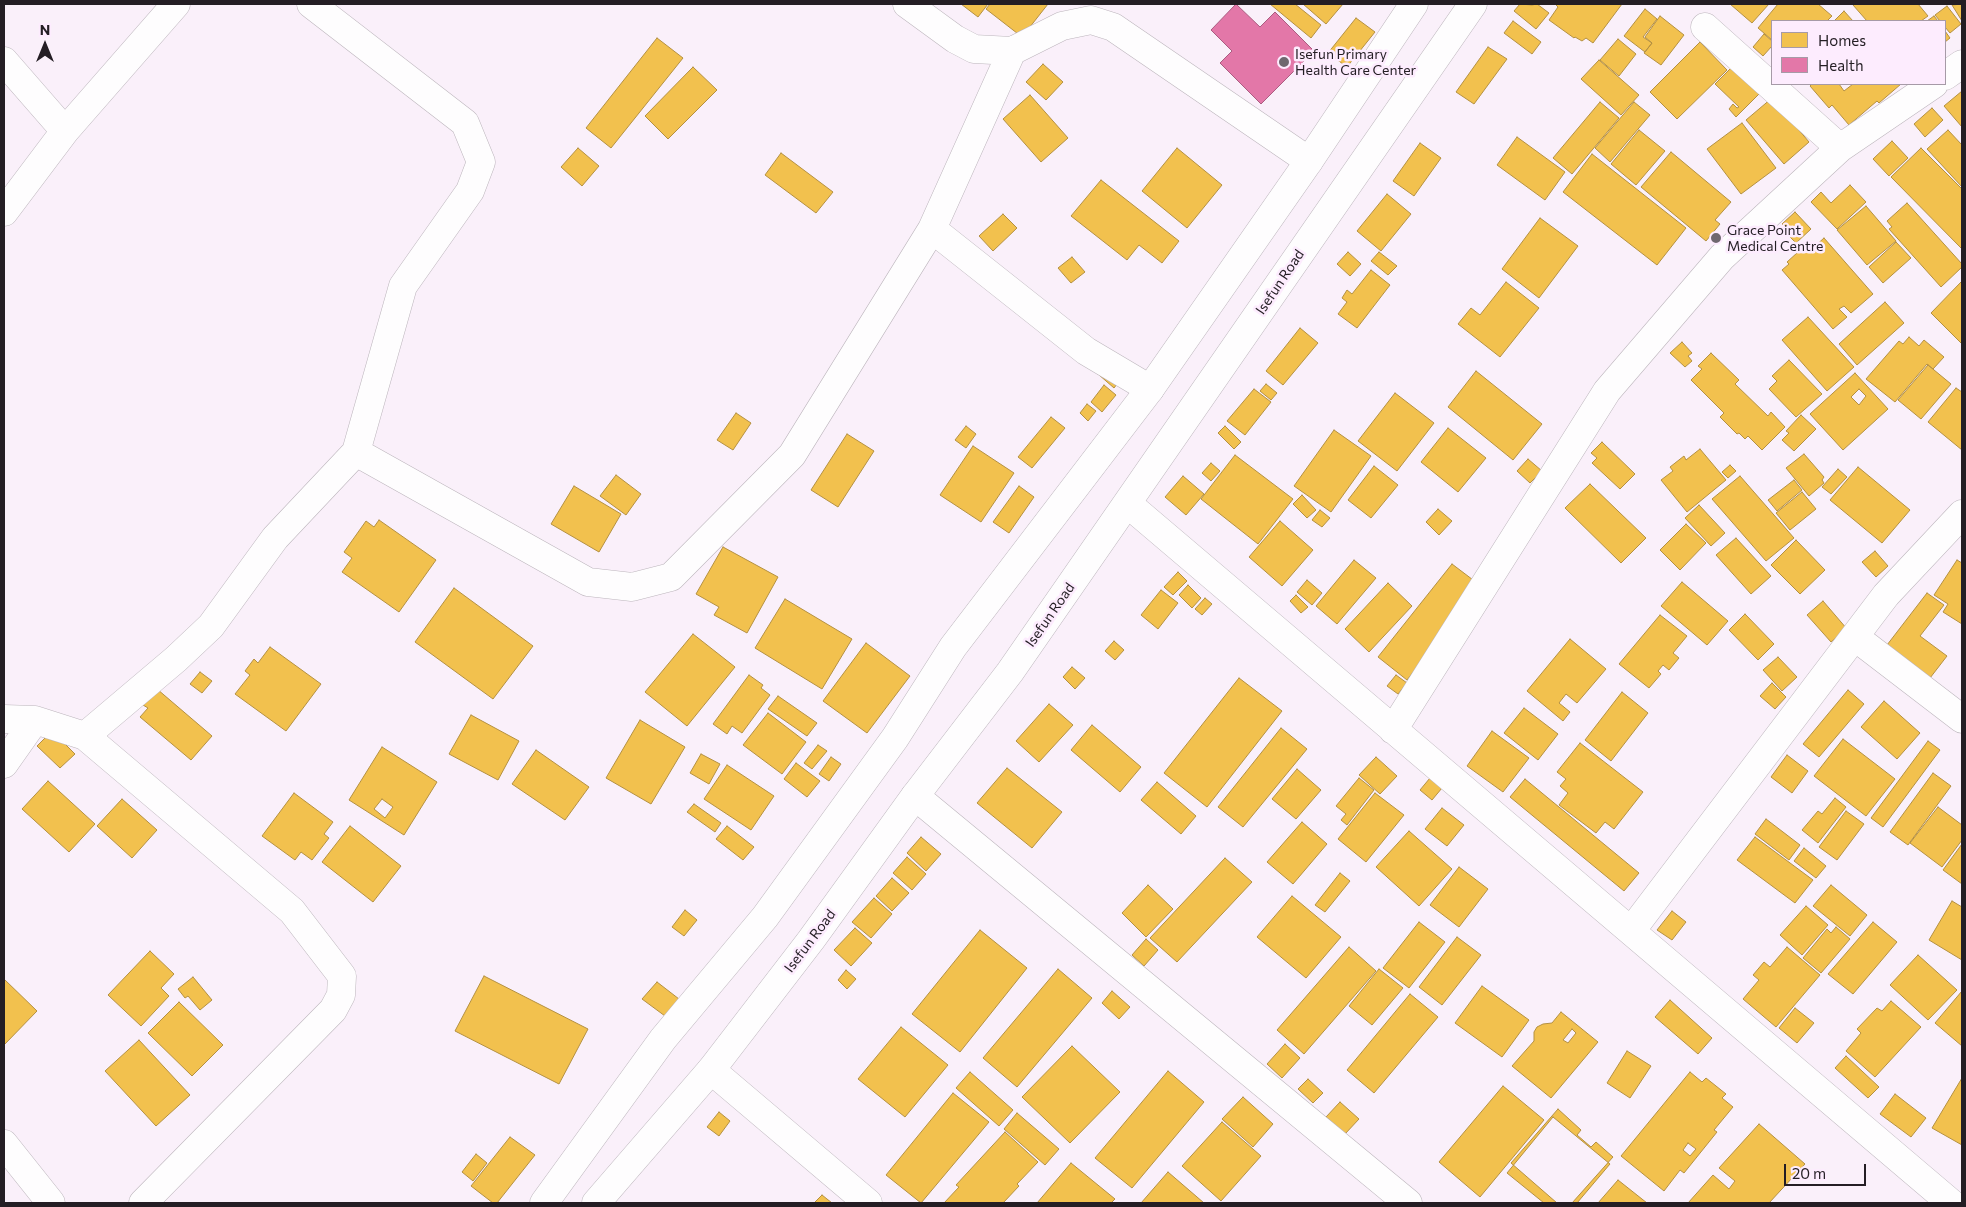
<!DOCTYPE html>
<style>
body{margin:0}
#map{position:relative;width:1966px;height:1207px;overflow:hidden;background:#faf0fa;font-family:Commissioner,sans-serif}
canvas{display:block}
.frame{position:absolute;inset:0;border:5px solid #241e24;pointer-events:none}
.legend{position:absolute;left:1771px;top:20px;width:175px;height:65px;box-sizing:border-box;background:#fdecfe;border:1px solid #a69aa7;margin:0;padding:6px 9px;list-style:none;font-size:15px;color:#241e24}
.legend li{display:flex;align-items:center;gap:10px;height:25px}
.legend b{width:25px;border:1px solid #a69aa7}
.north{position:absolute;left:20px;top:20px;width:50px;height:50px;-webkit-text-stroke:4px #fdecfe;paint-order:stroke;rotate:0deg;font-size:14px;font-weight:700;line-height:20px;text-align:center;color:#241e24}
.north::after{content:'';display:block;margin:auto;width:18px;height:22px;background:#241e24;clip-path:polygon(50% 0,100% 100%,50% 72%,0 100%)}
.scale{position:absolute;left:1784px;top:1164px;width:82px;height:22px;box-sizing:border-box;border:2px solid #241e24;border-top:0;padding-left:6px;font-size:15px;line-height:18px;white-space:nowrap;color:#241e24;-webkit-text-stroke:4px #fdecfe;paint-order:stroke}
</style>
<div id="map">
<canvas width="1966" height="1207"></canvas>
<div class="frame"></div>
<ul class="legend">
<li><b style="height:14px;background:#f2c14e"></b>Homes</li>
<li><b style="height:14px;background:#e377a8"></b>Health</li>
</ul>
<div class="north">N</div>
<div class="scale">20 m</div>
</div>
<script>
const c = document.querySelector('canvas').getContext('2d');
c.lineJoin = 'round';
function fillPath(path, color) { c.fillStyle = color; c.fill(path, 'evenodd'); }
const shape = rows => new Path2D(rows.map(r => 'M' + r).join(''));
function strokePath(path, color, width, dash) { c.strokeStyle = color; c.lineWidth = width; c.lineCap = dash ? 'butt' : 'round'; c.setLineDash(dash || []); c.stroke(path); }
function write(font, color, halo, rows, align = 'center') {
  c.font = font + ' Commissioner,sans-serif'; c.lineWidth = 5; c.setLineDash([]); c.textBaseline = 'middle'; c.strokeStyle = halo; c.fillStyle = color; for (const [text, x, y, turn = 0] of rows) {
    c.save(); c.translate(x, y); c.rotate((+turn || 0) * Math.PI / 180); c.textAlign = isNaN(turn) ? turn : align; if (halo) c.strokeText(text, 0, 0); c.fillText(text, 0, 0); c.restore();
  }
}
const homes = shape([
 [961,4,988,4,978,17,961,4],
 [990,4,1048,4,1022,37,986,9,990,4],
 [1270,4,1295,4,1321,25,1311,38,1270,4],
 [1303,4,1343,4,1326,24,1303,4],
 [1520,4,1532,5,1537,4,1549,13,1536,29,1514,11,1520,4],
 [1557,4,1622,4,1593,43,1586,38,1582,41,1575,37,1574,38,1549,20,1558,7,1556,5,1557,4],
 [1730,4,1769,4,1752,23,1730,4],
 [1778,4,1818,4,1832,16,1827,21,1772,21,1772,40,1758,28,1778,4],
 [1855,4,1918,4,1928,16,1921,21,1867,21,1853,5,1855,4],
 [1962,4,1962,21,1952,5,1962,4],
 [1947,6,1961,24,1950,33,1945,27,1945,21,1940,21,1935,15,1947,6],
 [1645,9,1657,19,1643,37,1652,43,1645,52,1624,36,1645,9],
 [1844,11,1853,21,1834,21,1844,11],
 [1660,16,1684,35,1661,65,1644,53,1652,43,1645,37,1660,16],
 [1934,16,1938,21,1927,21,1934,16],
 [1356,18,1375,32,1347,67,1328,53,1356,18],
 [1513,21,1541,42,1532,54,1504,33,1513,21],
 [1945,31,1950,38,1945,42,1945,31],
 [1764,34,1772,41,1772,46,1763,56,1753,47,1764,34],
 [657,38,683,58,611,148,586,128,657,38],
 [1618,39,1636,54,1619,76,1600,60,1618,39],
 [1700,42,1727,70,1677,119,1650,92,1700,42],
 [1488,47,1507,59,1474,104,1456,92,1488,47],
 [1599,60,1639,95,1621,115,1581,79,1599,60],
 [1043,64,1063,82,1046,100,1026,82,1043,64],
 [1735,64,1762,91,1736,117,1729,109,1733,104,1737,108,1739,107,1715,84,1735,64],
 [693,67,717,90,668,139,645,116,693,67],
 [1812,84,1839,84,1844,91,1853,84,1901,84,1879,103,1877,101,1849,125,1832,105,1829,108,1810,86,1812,84],
 [1962,91,1962,127,1944,106,1962,91],
 [1030,95,1068,138,1041,162,1003,119,1030,95],
 [1772,98,1809,142,1784,164,1746,120,1772,98],
 [1600,102,1619,118,1572,174,1553,158,1600,102],
 [1634,102,1650,115,1610,162,1595,148,1634,102],
 [1932,108,1943,120,1925,137,1914,124,1932,108],
 [1742,123,1776,168,1741,194,1707,149,1742,123],
 [1639,130,1665,151,1636,185,1611,164,1639,130],
 [1948,130,1962,145,1962,187,1927,149,1948,130],
 [1517,137,1565,172,1545,200,1497,165,1517,137],
 [1892,141,1908,158,1889,176,1873,159,1892,141],
 [1420,143,1441,158,1414,196,1393,181,1420,143],
 [578,148,599,166,582,186,561,167,578,148],
 [1177,148,1222,185,1187,228,1142,191,1177,148],
 [1921,148,1962,189,1962,249,1891,177,1921,148],
 [1671,152,1731,202,1715,220,1720,224,1706,241,1641,187,1671,152],
 [781,153,833,192,816,213,765,175,781,153],
 [1592,154,1686,228,1657,265,1563,192,1592,154],
 [1101,180,1179,241,1162,263,1139,245,1127,260,1071,216,1101,180],
 [1850,185,1866,202,1837,229,1811,202,1821,192,1831,203,1850,185],
 [1387,194,1411,214,1381,251,1357,231,1387,194],
 [1907,203,1962,264,1962,267,1941,287,1889,229,1892,227,1887,221,1907,203],
 [1866,206,1896,241,1867,265,1837,230,1866,206],
 [1795,212,1811,229,1796,243,1784,231,1787,229,1782,224,1795,212],
 [1003,214,1017,228,993,251,979,236,1003,214],
 [1540,218,1578,246,1539,298,1502,269,1540,218],
 [1824,238,1873,294,1851,313,1844,306,1839,309,1847,317,1833,329,1782,270,1789,264,1787,262,1808,243,1813,248,1824,238],
 [1896,242,1911,258,1883,283,1869,267,1896,242],
 [1348,252,1361,264,1350,276,1337,264,1348,252],
 [1379,252,1397,266,1388,275,1371,261,1379,252],
 [1072,257,1085,272,1071,283,1058,268,1072,257],
 [1371,270,1390,285,1357,328,1338,314,1347,302,1342,298,1347,290,1352,294,1371,270],
 [1962,281,1962,344,1931,313,1962,281],
 [1506,282,1539,308,1500,357,1458,324,1471,308,1480,315,1506,282],
 [1885,302,1904,323,1857,365,1839,344,1885,302],
 [1808,317,1854,367,1827,391,1782,340,1808,317],
 [1300,328,1318,343,1283,385,1266,371,1300,328],
 [1909,337,1919,346,1924,340,1944,357,1933,369,1927,364,1895,402,1866,379,1899,341,1903,344,1909,337],
 [1682,342,1692,353,1688,356,1692,361,1685,367,1670,353,1682,342],
 [1711,353,1739,380,1735,384,1768,416,1771,412,1785,427,1762,450,1748,436,1745,439,1739,433,1737,434,1720,417,1724,413,1691,380,1702,369,1698,366,1711,353],
 [1789,360,1822,394,1796,417,1769,389,1777,381,1772,376,1789,360],
 [1928,365,1951,384,1921,419,1898,400,1928,365],
 [1476,371,1542,424,1513,460,1448,407,1476,371],
 [1855,373,1888,409,1843,450,1810,414,1855,373],
 [1859,389,1866,396,1859,405,1851,397,1859,389],
 [1098,374,1120,380,1114,388,1098,374],
 [1266,384,1277,393,1271,400,1260,391,1266,384],
 [1104,385,1116,395,1102,412,1091,402,1104,385],
 [1956,388,1962,392,1962,450,1928,422,1956,388],
 [1254,389,1271,402,1245,435,1227,421,1254,389],
 [1395,393,1434,423,1397,471,1358,441,1395,393],
 [1087,404,1096,411,1088,421,1080,413,1087,404],
 [736,413,751,423,733,450,717,440,736,413],
 [1801,415,1816,429,1794,451,1782,440,1789,433,1786,431,1801,415],
 [1051,417,1065,428,1032,468,1018,457,1051,417],
 [966,426,976,434,966,448,955,440,966,426],
 [1225,426,1241,442,1234,449,1218,433,1225,426],
 [1448,428,1486,458,1458,492,1421,462,1448,428],
 [1334,430,1371,456,1331,512,1294,486,1334,430],
 [847,434,874,451,838,507,811,490,847,434],
 [1602,442,1635,474,1620,489,1592,463,1597,458,1591,453,1602,442],
 [973,446,1014,473,981,522,940,495,973,446],
 [1700,449,1726,480,1687,512,1661,480,1673,471,1670,467,1684,456,1686,460,1700,449],
 [1804,454,1824,477,1822,480,1824,483,1809,496,1786,468,1804,454],
 [1235,455,1293,499,1258,544,1201,499,1235,455],
 [1528,459,1542,471,1530,483,1517,471,1528,459],
 [1211,463,1220,471,1211,481,1202,473,1211,463],
 [1730,465,1736,471,1728,478,1722,472,1730,465],
 [1374,466,1398,485,1371,518,1348,500,1374,466],
 [1858,467,1910,510,1882,543,1830,500,1858,467],
 [1838,469,1847,477,1831,494,1822,487,1838,469],
 [616,475,641,494,626,515,600,496,616,475],
 [1183,476,1204,494,1186,515,1165,497,1183,476],
 [1740,476,1794,538,1766,561,1712,499,1740,476],
 [1794,480,1802,490,1777,511,1768,500,1794,480],
 [1590,484,1646,538,1621,563,1565,508,1590,484],
 [574,486,621,514,599,552,551,524,574,486],
 [1019,486,1034,497,1009,533,993,522,1019,486],
 [1802,492,1816,509,1790,530,1776,513,1802,492],
 [1302,495,1316,510,1307,518,1293,504,1302,495],
 [1699,505,1725,533,1711,546,1685,518,1699,505],
 [1438,509,1452,521,1439,535,1426,522,1438,509],
 [1320,510,1330,518,1322,527,1312,520,1320,510],
 [379,520,436,560,399,612,342,572,352,558,344,552,366,521,374,527,379,520],
 [1280,521,1313,550,1282,586,1249,557,1280,521],
 [1686,524,1706,543,1680,570,1660,550,1686,524],
 [1736,538,1771,576,1751,594,1716,555,1736,538],
 [1796,540,1825,570,1800,594,1771,565,1796,540],
 [723,547,778,577,747,633,714,615,719,607,696,594,723,547],
 [1875,551,1888,566,1876,577,1862,562,1875,551],
 [1354,560,1376,578,1337,624,1316,606,1354,560],
 [1957,560,1962,563,1962,624,1943,612,1948,604,1934,595,1957,560],
 [1452,564,1481,586,1407,680,1378,657,1452,564],
 [1178,572,1187,581,1173,595,1164,587,1178,572],
 [1307,580,1322,593,1312,605,1297,592,1307,580],
 [1682,582,1728,621,1707,645,1661,606,1682,582],
 [1388,583,1412,606,1369,652,1345,629,1388,583],
 [1188,585,1201,598,1192,608,1179,595,1188,585],
 [454,588,533,646,493,699,415,642,454,588],
 [1161,590,1178,603,1158,629,1141,615,1161,590],
 [1927,593,1944,605,1920,636,1947,656,1930,678,1887,645,1927,593],
 [1296,595,1308,607,1301,613,1290,601,1296,595],
 [1205,598,1212,604,1202,615,1195,609,1205,598],
 [785,599,852,639,822,689,755,648,785,599],
 [1823,601,1847,629,1831,642,1807,615,1823,601],
 [1745,614,1774,644,1758,660,1729,630,1745,614],
 [1660,615,1687,636,1673,653,1679,658,1669,670,1663,665,1658,671,1661,674,1649,688,1619,664,1660,615],
 [693,634,735,667,687,726,645,692,693,634],
 [1570,639,1606,669,1577,703,1566,694,1559,703,1570,712,1563,721,1527,691,1570,639],
 [1114,641,1124,650,1115,660,1105,651,1114,641],
 [866,643,910,676,867,733,823,701,866,643],
 [270,647,321,684,286,731,235,694,250,675,245,671,254,659,258,663,270,647],
 [1778,657,1797,677,1782,691,1763,670,1778,657],
 [1072,667,1085,678,1075,689,1063,677,1072,667],
 [200,672,212,681,202,693,190,684,200,672],
 [749,675,763,685,761,688,770,695,742,733,732,726,727,734,713,724,749,675],
 [1396,675,1407,683,1398,694,1387,686,1396,675],
 [1239,678,1282,711,1207,807,1164,773,1239,678],
 [1772,683,1786,697,1775,709,1760,696,1772,683],
 [157,689,212,736,191,760,140,717,148,708,143,705,157,689],
 [1848,690,1864,704,1819,757,1803,744,1848,690],
 [1622,692,1648,713,1611,761,1585,740,1622,692],
 [778,696,817,723,807,736,768,709,778,696],
 [1884,701,1920,733,1897,759,1861,727,1884,701],
 [1049,704,1073,725,1039,762,1016,741,1049,704],
 [1524,708,1558,734,1538,760,1504,733,1524,708],
 [768,713,806,742,782,774,743,745,768,713],
 [471,715,519,741,498,780,449,754,471,715],
 [640,720,685,747,651,804,606,778,640,720],
 [1092,725,1141,767,1120,792,1071,750,1092,725],
 [1281,728,1307,749,1243,827,1218,807,1281,728],
 [52,731,75,754,60,768,37,746,52,731],
 [1492,731,1529,758,1503,792,1467,766,1492,731],
 [1843,739,1895,779,1866,816,1814,776,1843,739],
 [1928,741,1940,750,1883,827,1871,818,1928,741],
 [1580,743,1643,792,1614,829,1605,822,1596,833,1559,805,1568,793,1560,786,1566,779,1557,772,1580,743],
 [818,745,827,751,812,769,804,763,818,745],
 [382,747,437,782,404,835,349,800,382,747],
 [382,799,393,807,385,818,374,809,382,799],
 [536,750,589,787,565,820,512,784,536,750],
 [701,754,720,764,709,784,690,773,701,754],
 [1787,755,1808,771,1792,793,1771,777,1787,755],
 [831,757,841,764,829,781,819,774,831,757],
 [1376,757,1397,776,1380,794,1359,775,1376,757],
 [796,763,820,781,807,797,784,779,796,763],
 [727,765,774,796,751,830,704,799,727,765],
 [1007,768,1062,812,1032,848,977,803,1007,768],
 [1297,769,1321,790,1296,819,1272,799,1297,769],
 [1933,773,1951,786,1908,845,1890,832,1933,773],
 [1359,778,1374,790,1347,825,1341,820,1346,814,1336,806,1359,778],
 [1430,778,1442,788,1432,800,1420,790,1430,778],
 [1525,779,1639,873,1624,891,1510,797,1525,779],
 [48,781,95,824,69,852,22,809,48,781],
 [1157,782,1196,816,1181,834,1141,800,1157,782],
 [294,793,333,822,324,834,329,838,312,860,301,852,295,860,262,836,294,793],
 [1375,793,1404,815,1366,862,1338,839,1375,793],
 [1835,798,1846,807,1818,843,1802,830,1818,811,1822,814,1835,798],
 [122,799,157,830,132,858,97,826,122,799],
 [694,804,721,823,715,832,687,812,694,804],
 [1938,807,1962,825,1962,840,1942,867,1910,843,1938,807],
 [1442,808,1464,825,1447,846,1425,829,1442,808],
 [1846,811,1864,824,1837,860,1819,847,1846,811],
 [1766,819,1800,845,1789,860,1755,834,1766,819],
 [1302,822,1327,844,1293,884,1267,862,1302,822],
 [350,826,401,866,373,902,322,862,350,826],
 [727,826,754,847,743,860,716,839,727,826],
 [1409,831,1452,869,1419,906,1376,867,1409,831],
 [921,837,941,854,926,871,907,853,921,837],
 [1755,837,1813,880,1795,903,1737,860,1755,837],
 [1962,844,1962,884,1943,870,1962,844],
 [1804,848,1826,866,1816,878,1794,861,1804,848],
 [907,857,926,874,912,890,893,873,907,857],
 [1225,858,1252,882,1177,962,1150,938,1225,858],
 [1459,867,1488,889,1459,927,1430,905,1459,867],
 [1340,873,1350,881,1325,912,1315,905,1340,873],
 [892,878,909,893,892,911,876,896,892,878],
 [1148,885,1173,909,1146,937,1122,913,1148,885],
 [1831,885,1867,915,1850,936,1813,906,1831,885],
 [1292,896,1341,937,1306,978,1257,937,1292,896],
 [874,898,892,914,871,938,852,922,874,898],
 [1952,901,1962,907,1962,960,1929,940,1952,901],
 [1806,906,1828,925,1802,955,1780,935,1806,906],
 [685,910,697,920,684,936,672,927,685,910],
 [1672,911,1686,922,1672,940,1657,930,1672,911],
 [1419,922,1445,942,1409,988,1383,968,1419,922],
 [1873,922,1897,942,1853,994,1828,974,1873,922],
 [1836,927,1850,939,1821,973,1803,958,1827,929,1831,933,1836,927],
 [855,928,872,943,851,966,834,950,855,928],
 [980,930,1027,968,960,1052,912,1014,980,930],
 [1457,937,1481,955,1442,1005,1419,987,1457,937],
 [1146,939,1158,950,1144,966,1132,955,1146,939],
 [1349,947,1376,971,1304,1054,1277,1030,1349,947],
 [1787,947,1820,975,1776,1027,1743,999,1759,980,1753,975,1764,962,1770,967,1787,947],
 [150,951,174,974,161,988,169,996,141,1026,108,995,150,951],
 [1918,955,1957,990,1928,1020,1890,985,1918,955],
 [1058,969,1092,998,1017,1087,983,1058,1058,969],
 [1379,969,1403,988,1372,1025,1349,1006,1379,969],
 [846,970,856,979,847,989,838,980,846,970],
 [484,976,588,1029,559,1084,455,1031,484,976],
 [193,977,212,1000,200,1010,188,996,185,998,178,989,193,977],
 [4,979,37,1011,4,1045,4,979],
 [657,982,679,999,665,1016,642,999,657,982],
 [1482,986,1529,1020,1502,1057,1455,1023,1482,986],
 [1112,991,1130,1007,1119,1019,1102,1003,1112,991],
 [1962,991,1962,1046,1935,1023,1962,991],
 [1410,994,1438,1017,1374,1093,1347,1070,1410,994],
 [1670,1000,1712,1038,1698,1054,1655,1017,1670,1000],
 [1891,1001,1921,1027,1875,1077,1846,1051,1861,1033,1857,1029,1877,1008,1882,1011,1891,1001],
 [179,1002,223,1045,192,1076,148,1033,179,1002],
 [1795,1008,1814,1023,1797,1043,1779,1028,1795,1008],
 [1561,1012,1598,1042,1551,1098,1512,1066,1534,1041,1534,1032,1537,1027,1543,1024,1552,1023,1561,1012],
 [1572,1029,1576,1033,1568,1043,1563,1040,1572,1029],
 [901,1027,948,1065,905,1117,858,1079,901,1027],
 [139,1040,190,1095,156,1126,105,1071,139,1040],
 [1285,1044,1300,1058,1282,1078,1267,1064,1285,1044],
 [1072,1046,1120,1092,1070,1143,1022,1097,1072,1046],
 [1627,1051,1651,1066,1630,1098,1607,1083,1627,1051],
 [1846,1056,1879,1087,1868,1098,1835,1068,1846,1056],
 [1168,1071,1204,1102,1132,1188,1095,1158,1168,1071],
 [970,1072,1013,1110,999,1126,956,1088,970,1072],
 [1690,1072,1702,1082,1706,1078,1726,1094,1722,1098,1733,1107,1714,1130,1717,1132,1684,1173,1680,1170,1664,1191,1621,1156,1690,1072],
 [1688,1143,1696,1149,1690,1156,1683,1150,1688,1143],
 [1962,1078,1962,1145,1932,1128,1962,1078],
 [1308,1079,1323,1093,1313,1103,1298,1089,1308,1079],
 [1503,1086,1544,1120,1480,1197,1439,1162,1503,1086],
 [953,1093,989,1122,921,1203,886,1175,953,1093],
 [1895,1094,1926,1118,1911,1137,1880,1114,1895,1094],
 [1243,1097,1273,1124,1253,1147,1222,1119,1243,1097],
 [1340,1102,1359,1119,1345,1134,1326,1117,1340,1102],
 [1558,1109,1581,1130,1577,1135,1591,1147,1596,1142,1613,1157,1572,1203,1557,1203,1511,1163,1558,1109],
 [719,1112,730,1121,719,1136,707,1127,719,1112],
 [1017,1113,1059,1149,1045,1165,1004,1129,1017,1113],
 [1553,1117,1610,1164,1577,1203,1544,1203,1507,1173,1553,1117],
 [1222,1122,1261,1156,1221,1201,1182,1166,1222,1122],
 [1759,1124,1805,1164,1769,1203,1688,1203,1713,1175,1729,1189,1735,1181,1719,1168,1759,1124],
 [1005,1132,1038,1162,1017,1184,1019,1186,1003,1203,944,1203,959,1187,956,1185,1005,1132],
 [510,1137,535,1155,497,1203,493,1203,471,1186,510,1137],
 [476,1154,487,1163,473,1181,462,1172,476,1154],
 [1071,1163,1115,1199,1111,1203,1037,1203,1071,1163],
 [1168,1172,1204,1203,1141,1203,1168,1172],
 [1618,1180,1647,1203,1598,1203,1618,1180],
 [822,1195,832,1203,814,1203,822,1195]
]);
fillPath(homes, '#f2c14e');
strokePath(homes, '#b49041', 1);
const health = shape([
 [1236,4,1260,27,1275,12,1314,51,1261,104,1220,63,1232,51,1211,30,1236,4]
]);
fillPath(health, '#e377a8');
strokePath(health, '#aa5c80', 1);
const minor = shape([
 [907,4,955,39,974,49,1012,51,1062,26,1091,20,1113,27,1309,161],
 [1705,27,1840,148],
 [4,61,65,131],
 [1945,76,1962,64],
 [4,212,65,131,176,4],
 [932,229,1086,351,1150,389],
 [356,452,588,582,632,587,671,577,792,455,932,229,1012,51],
 [1128,504,1951,1203],
 [1855,637,1962,719],
 [4,719,35,720,85,736,292,911,342,976,341,995,333,1010,143,1203],
 [1393,730,1607,391,1722,257,1840,148,1934,84],
 [85,736,176,659,211,626,275,538,356,452,403,286,470,191,481,162,465,123,311,4],
 [4,764,35,720],
 [915,796,1408,1203],
 [1631,931,1886,595,1962,514],
 [711,1070,868,1203],
 [4,1144,51,1203]
]);
const tertiary = shape([
 [544,1203,663,1039,765,917,895,738,953,647,1150,389,1309,161,1414,4],
 [596,1203,711,1070,811,940,915,796,1010,672,1473,4]
]);
strokePath(minor, '#bcb5bc', 29);
strokePath(tertiary, '#bcb5bc', 29);
strokePath(minor, '#fefdfe', 28);
strokePath(tertiary, '#fefdfe', 28);
for (const [x, y, r, color] of [
 [1284,62,6,"#6f686f"],
 [1716,238,6,"#6f686f"]
]) { const dot = new Path2D(); dot.arc(x, y, r, 0, 2 * Math.PI); c.fillStyle = color; c.fill(dot); strokePath(dot, '#fdecfe', 2); }
write('14px', '#241e24', '#fdecfe', [
 ["Isefun Primary",1295,54],
 ["Health Care Center",1295,70],
 ["Grace Point",1727,230],
 ["Medical Centre",1727,246]
], 'left');
write('14px', '#241e24', '#fdecfe', [
 ["Isefun Road",1280,282,-56],
 ["Isefun Road",1050,615,-55],
 ["Isefun Road",810,941,-53]
]);
</script>
